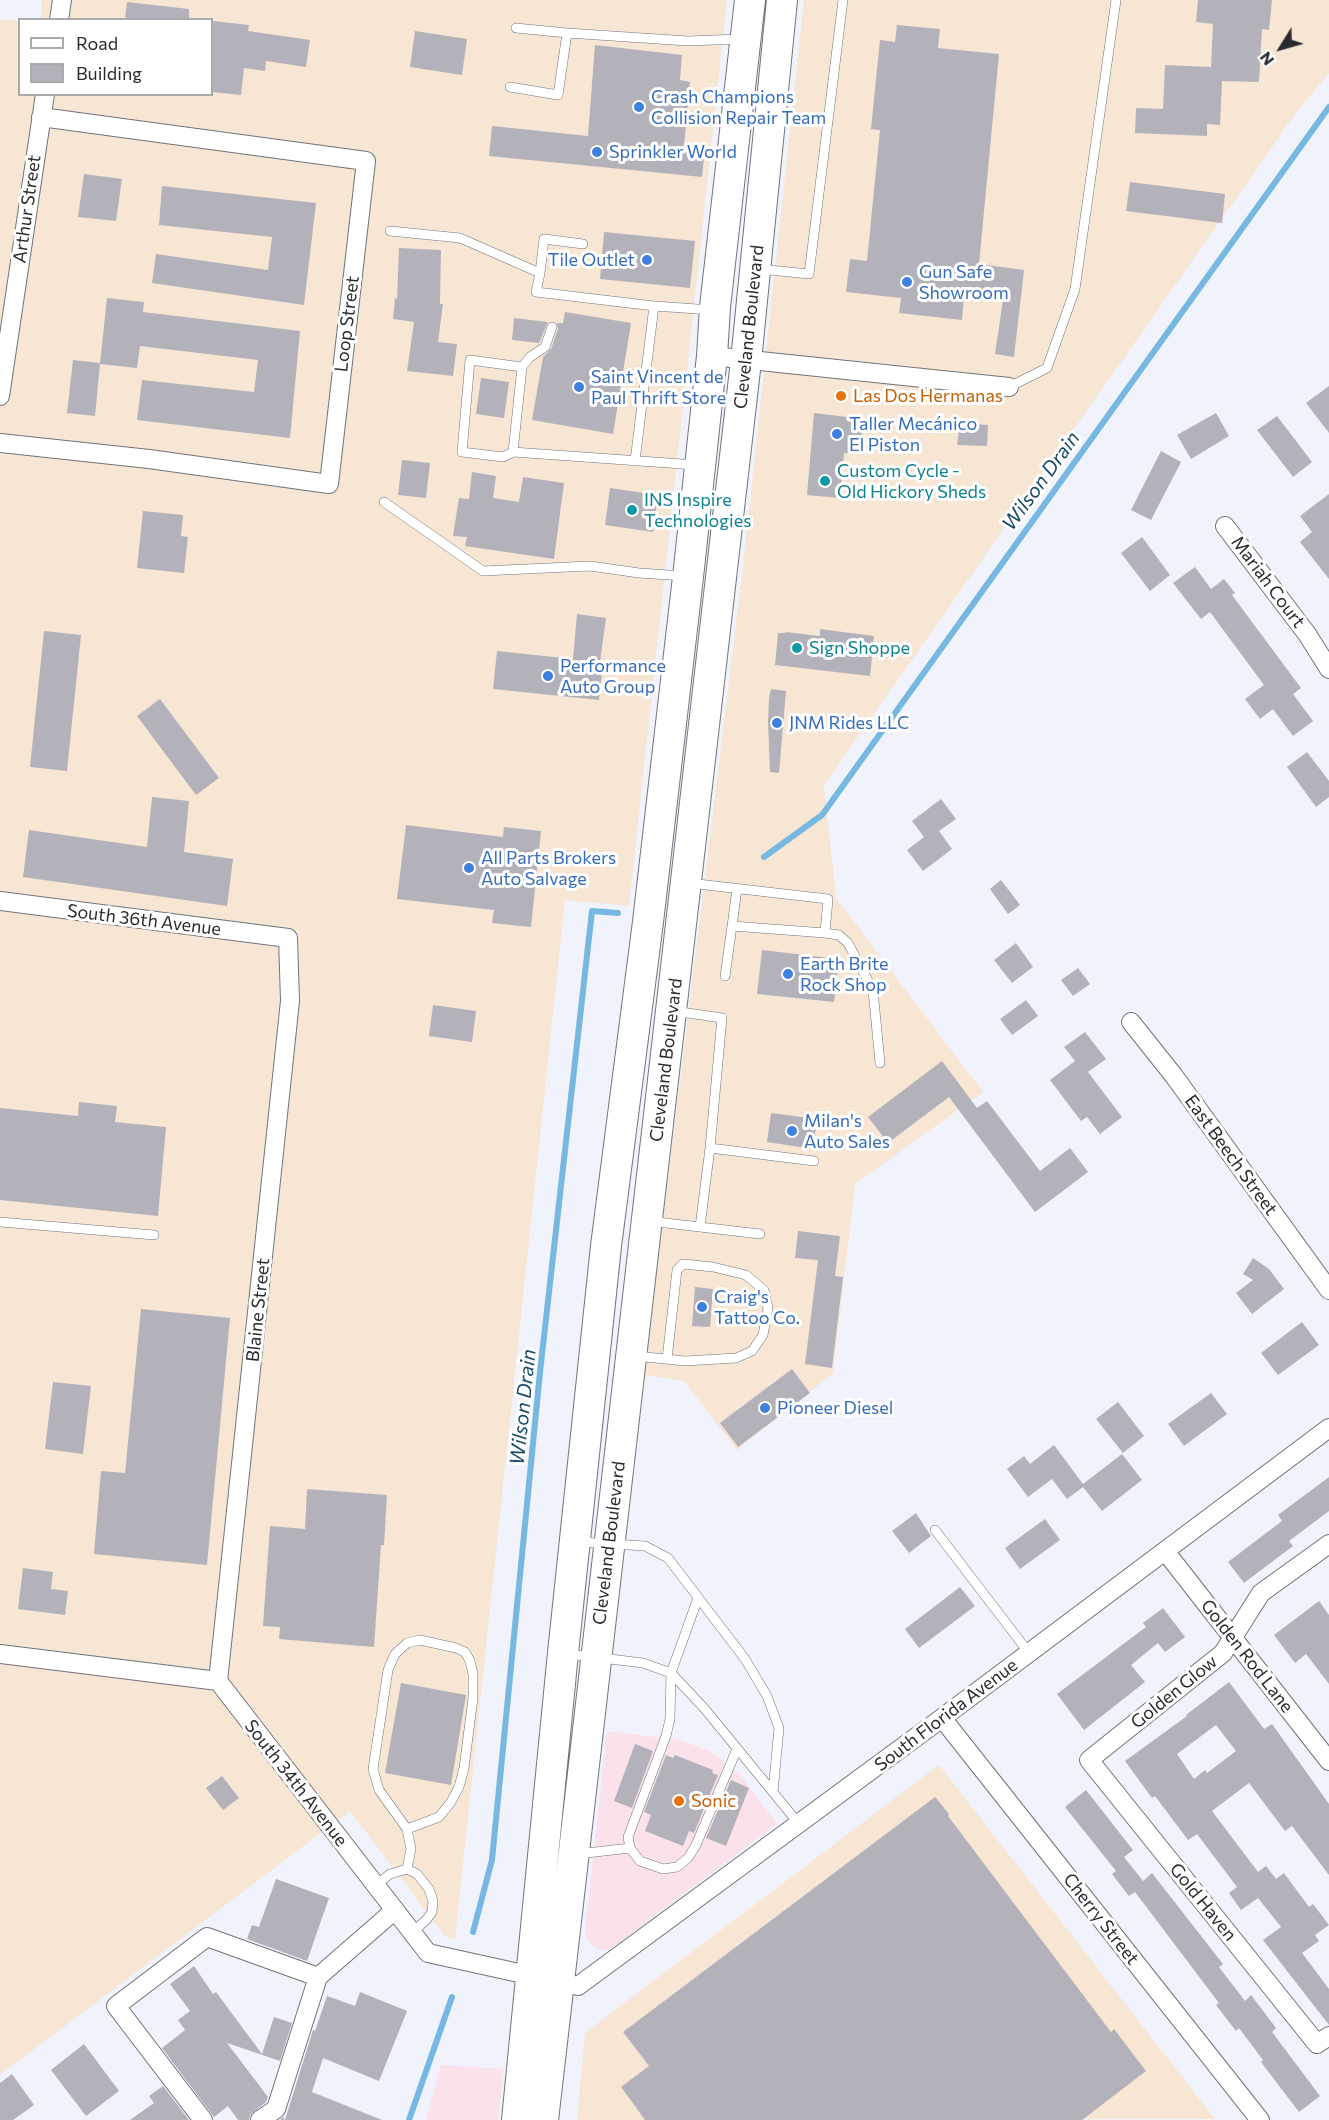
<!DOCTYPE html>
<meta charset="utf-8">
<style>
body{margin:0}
#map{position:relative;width:1329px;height:2120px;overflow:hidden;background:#f0f2fc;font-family:Commissioner,sans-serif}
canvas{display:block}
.legend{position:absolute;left:18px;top:18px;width:195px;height:78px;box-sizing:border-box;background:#fff;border:2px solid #aaaaac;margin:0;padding:8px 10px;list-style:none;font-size:18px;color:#2a2b2f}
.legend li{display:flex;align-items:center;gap:12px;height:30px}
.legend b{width:30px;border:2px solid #aaaaac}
.north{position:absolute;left:1251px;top:18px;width:60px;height:60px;-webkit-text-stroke:4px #fff;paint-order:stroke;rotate:233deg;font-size:16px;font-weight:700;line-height:24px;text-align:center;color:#2a2b2f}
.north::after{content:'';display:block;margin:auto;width:21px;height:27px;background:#2a2b2f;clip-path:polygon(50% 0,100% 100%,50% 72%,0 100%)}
</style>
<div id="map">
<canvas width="1329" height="2120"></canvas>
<ul class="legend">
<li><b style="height:8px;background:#fff"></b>Road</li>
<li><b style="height:16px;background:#b3b2bb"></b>Building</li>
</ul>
<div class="north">N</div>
</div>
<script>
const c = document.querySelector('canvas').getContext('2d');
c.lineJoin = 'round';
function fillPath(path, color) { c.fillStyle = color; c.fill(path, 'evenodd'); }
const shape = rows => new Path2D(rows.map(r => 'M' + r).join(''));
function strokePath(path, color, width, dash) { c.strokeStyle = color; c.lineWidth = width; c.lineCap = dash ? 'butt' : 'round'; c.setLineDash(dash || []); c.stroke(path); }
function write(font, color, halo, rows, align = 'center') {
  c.font = font + ' Commissioner,sans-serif'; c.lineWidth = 6; c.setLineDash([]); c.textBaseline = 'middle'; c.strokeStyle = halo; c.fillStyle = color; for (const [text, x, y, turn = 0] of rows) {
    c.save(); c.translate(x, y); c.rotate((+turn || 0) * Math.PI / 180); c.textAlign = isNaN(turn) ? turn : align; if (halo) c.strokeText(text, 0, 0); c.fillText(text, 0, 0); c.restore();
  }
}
fillPath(shape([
 [607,1731,680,1740,710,1751,741,1776,777,1824,615,1946,604,1950,594,1947,586,1939,585,1930],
 [441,2065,504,2069,498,2120,426,2120]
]), '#fbe1e9');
fillPath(shape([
 [42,0,727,0,629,906,565,900,455,1939,444,1935,350,1811,0,2075,0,19,19,21,20,94,212,94,212,20,41,19],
 [804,0,1329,0,1329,73,1296,113,824,785,836,898,983,1092,855,1184,833,1373,737,1450,684,1381,644,1375,742,574],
 [939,1765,1215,2119,577,2120,585,2033]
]), '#f7e6d4');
strokePath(shape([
 [764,857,822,815,1329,107],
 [473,1932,492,1860,540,1372,592,911,618,913],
 [409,2120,452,1997]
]), '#76b8e2', 6);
fillPath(shape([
 [1198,0,1272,0,1269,30,1262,29,1259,82,1222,81,1220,125,1207,124,1207,136,1135,133,1136,108,1163,109,1165,65,1211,67,1213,24,1196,22],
 [127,2,189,9,189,20,125,20],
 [213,21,249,25,248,31,310,40,306,67,266,61,265,71,244,68,241,95,212,92],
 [897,25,940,29,938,48,999,54,979,264,1024,270,1014,357,995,354,1003,300,964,295,962,320,899,313,901,298,846,292,850,259,867,261,880,130,871,129,880,40,895,42],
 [415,31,467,39,462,75,410,67],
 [595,45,682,55,680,80,690,82,684,146,705,148,702,177,489,156,492,126,588,136],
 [84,174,122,179,116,221,78,217],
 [1130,182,1225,194,1222,223,1126,211],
 [162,186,316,203,304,305,152,283,156,254,268,270,272,237,159,225],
 [604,232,695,241,690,288,600,279],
 [399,248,441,250,440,304,443,304,438,342,457,344,453,376,407,371,414,322,393,319,395,298,397,299],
 [107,298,144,302,143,312,300,331,290,438,137,420,142,380,254,392,258,360,140,346,137,368,100,364,95,416,67,413,73,360,100,363],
 [565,312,631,323,613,434,532,420,543,357,551,349,558,329,557,323,563,323],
 [514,318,548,322,539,343,512,340],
 [481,378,509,382,504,418,476,414],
 [1329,386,1329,433,1306,403],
 [814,413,864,419,860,454,844,453,840,498,807,495],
 [1216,413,1229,436,1191,459,1177,435],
 [1277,416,1312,462,1293,477,1257,430],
 [960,423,988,425,987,446,957,445],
 [1161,451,1181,462,1151,520,1131,510],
 [402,460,430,463,426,498,398,495],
 [472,472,496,476,493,498,519,502,523,477,564,483,554,559,465,546,467,537,453,536,459,498,469,499],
 [610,488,658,495,653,532,605,525],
 [1329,494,1329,579,1300,542,1312,532,1300,516],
 [143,511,183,515,181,536,188,537,184,573,137,568],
 [1142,537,1170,575,1150,591,1121,553],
 [1195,567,1211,589,1224,579,1235,593,1232,595,1301,688,1293,694,1313,721,1293,736,1273,709,1260,719,1245,699,1264,685,1210,612,1201,619,1173,583],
 [577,614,606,618,600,662,603,663,599,700,493,689,497,651,573,659],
 [820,629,874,636,870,676,775,665,778,633,785,633,785,632,820,636],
 [44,631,81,635,67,771,30,767],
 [771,689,786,691,779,773,770,772,768,722,769,698],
 [160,699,219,778,196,795,137,716],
 [1307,752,1329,781,1329,797,1316,807,1287,767],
 [152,797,189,801,184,852,233,859,227,906,23,877,29,830,147,847],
 [941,799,956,819,939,831,952,849,923,871,907,850,924,837,912,821],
 [406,825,503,837,504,827,541,831,531,927,492,923,494,910,397,899],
 [1001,880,1020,905,1008,914,990,889],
 [1016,943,1033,967,1012,983,994,960],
 [762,950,839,959,834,1002,757,994],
 [1078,968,1090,984,1073,996,1061,980],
 [1026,1000,1038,1016,1012,1035,1000,1019],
 [433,1005,476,1011,472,1042,429,1036],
 [1085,1032,1106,1059,1088,1072,1122,1117,1100,1134,1087,1117,1081,1121,1050,1080,1075,1061,1064,1047],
 [942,1061,977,1108,987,1101,1040,1171,1070,1148,1088,1172,1035,1212,949,1097,888,1143,868,1117],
 [79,1102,117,1106,115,1122,166,1127,158,1216,0,1200,0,1108,78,1116],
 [771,1113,817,1119,813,1149,767,1142],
 [798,1231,840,1236,835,1276,843,1277,832,1368,805,1364,818,1260,795,1258],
 [1253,1258,1269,1269,1284,1289,1252,1314,1236,1293,1253,1280,1243,1274],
 [695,1287,713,1289,710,1327,692,1326],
 [141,1309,230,1318,207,1565,94,1554,101,1471,125,1473],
 [1302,1322,1319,1345,1278,1375,1261,1353],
 [792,1369,810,1393,738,1447,720,1423],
 [53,1382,91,1386,83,1454,45,1449],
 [1211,1393,1227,1414,1184,1446,1168,1424],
 [1118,1402,1144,1436,1123,1453,1096,1419],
 [1054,1445,1083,1484,1122,1454,1142,1480,1102,1511,1083,1487,1067,1499,1052,1479,1028,1497,1007,1469,1024,1456,1030,1464],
 [1329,1477,1329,1511,1289,1541,1293,1546,1244,1583,1228,1562,1282,1521,1278,1515],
 [307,1489,387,1495,384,1545,381,1545,374,1647,279,1639,280,1627,263,1626,270,1526,305,1529],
 [916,1513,931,1536,909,1553,892,1531],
 [1045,1519,1060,1540,1020,1569,1005,1548],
 [23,1568,53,1572,51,1589,68,1591,65,1615,18,1609],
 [960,1587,975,1606,919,1648,905,1629],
 [1319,1601,1329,1615,1329,1684,1306,1654,1295,1663,1274,1635],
 [1163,1608,1185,1637,1165,1652,1158,1643,1131,1665,1145,1682,1084,1730,1057,1694,1146,1627,1143,1623],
 [1229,1682,1264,1729,1272,1724,1329,1804,1329,1875,1292,1826,1285,1831,1249,1783,1212,1811,1258,1872,1266,1866,1276,1879,1284,1873,1309,1907,1313,1904,1329,1925,1315,1935,1319,1941,1302,1953,1329,1989,1329,2025,1263,1940,1281,1927,1258,1898,1241,1910,1229,1893,1237,1887,1197,1834,1188,1840,1155,1796,1152,1798,1125,1761,1187,1716,1186,1715],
 [1216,1725,1236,1751,1207,1773,1205,1770,1194,1779,1177,1754],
 [401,1683,466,1695,451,1785,385,1773],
 [635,1744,653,1751,632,1808,614,1801],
 [666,1755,673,1758,675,1755,713,1770,712,1773,718,1775,694,1833,689,1831,683,1846,645,1831,651,1815,644,1812],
 [222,1776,239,1798,223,1810,206,1788],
 [731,1780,749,1788,726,1846,706,1838],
 [1086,1790,1133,1850,1124,1857,1143,1881,1152,1873,1223,1964,1219,1967,1245,2001,1251,1995,1276,2028,1272,2032,1320,2096,1299,2112,1261,2062,1263,2060,1239,2028,1236,2031,1216,2005,1219,2003,1135,1892,1129,1896,1112,1874,1116,1871,1065,1807],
 [935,1797,949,1814,948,1816,1111,2032,1114,2029,1146,2071,1082,2120,645,2120,621,2087,649,2066,623,2032],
 [276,1879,329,1898,307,1961,247,1939,252,1925,259,1927],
 [194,1966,213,1994,216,1992,262,2054,274,2017,292,2023,280,2061,227,2043,268,2097,266,2102,250,2115,249,2120,238,2120,228,2106,214,2117,162,2048,185,2030,178,2020,190,2011,170,1984],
 [360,1992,407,2011,379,2081,323,2058,312,2092,382,2120,280,2120,283,2117,285,2120,313,2030,315,2031,327,1996,355,2006],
 [84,2044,119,2091,86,2116,51,2070],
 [12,2074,34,2105,13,2120,0,2120,0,2083],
 [163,2086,189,2120,130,2120,154,2103,149,2096]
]), '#b3b2bb');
const lane = shape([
 [516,28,567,33],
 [510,87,558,95,567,33,688,41,740,39],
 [390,231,460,238,540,273,536,292,654,306],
 [760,269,809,274,843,0],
 [540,273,544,239,583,244],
 [522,367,530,357,545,347,552,327],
 [1009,387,1047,368,1075,289,1116,0],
 [513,452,522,367,470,360,462,452,503,457,513,452,696,465],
 [635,461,654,306,712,310],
 [384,502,483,571,590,566,639,573,684,576],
 [689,883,828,899,825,933,732,926,725,976],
 [732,926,737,889],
 [825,933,839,935,848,943,873,990,880,1063],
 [710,1148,814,1161],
 [649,1221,700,1227,710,1148,722,1018,674,1011],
 [0,1222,154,1235],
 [700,1227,760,1234],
 [636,1356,685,1361,736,1358,752,1351,763,1335,768,1308,764,1290,746,1275,713,1267,683,1264,677,1270,667,1359],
 [935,1530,1029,1653],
 [580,1542,645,1546,668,1558,745,1659,767,1696,779,1728,773,1792],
 [698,1598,671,1673,670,1719,666,1736,628,1837,630,1848,640,1861,663,1869,677,1867,688,1858,696,1845,737,1749],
 [568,1654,643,1663,671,1673,704,1708,799,1824],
 [578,1854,630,1848],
 [407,1869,411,1849,407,1829,379,1790,373,1769,388,1670,395,1654,407,1643,420,1640,456,1648,465,1652,470,1661,473,1674,473,1698,464,1768,459,1787,451,1802,439,1817,407,1829],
 [376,1885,390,1874,407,1869,417,1874,429,1889,433,1901,432,1912,427,1919,412,1933]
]);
const street = shape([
 [59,20,62,0],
 [712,356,1009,387],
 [0,396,45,94],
 [0,443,149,459,329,484,366,161,41,117],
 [1225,526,1307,634,1329,669],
 [0,901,288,938,290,1001,218,1681],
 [1131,1022,1174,1076,1329,1290],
 [1329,1544,1261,1593,1223,1653,1089,1760,1317,2044,1329,2036],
 [1165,1551,1329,1761],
 [0,1654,218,1681,428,1953,578,1986,942,1718,1329,1428],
 [942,1718,1260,2120],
 [318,1977,395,1910],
 [203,2120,116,2006,207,1937,318,1977,276,2109,260,2120]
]);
const primary = shape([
 [517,2120,563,1653,606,1246,648,922,688,577,712,356,715,307,750,0],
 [543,2120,746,361,782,0]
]);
strokePath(lane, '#71737b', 10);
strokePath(street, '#71737b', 20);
strokePath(primary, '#71737b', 32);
strokePath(lane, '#fff', 9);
strokePath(street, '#fff', 18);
strokePath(primary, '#fff', 30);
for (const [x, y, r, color] of [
 [639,107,6,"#3f7fe0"],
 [597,152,6,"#3f7fe0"],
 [647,260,6,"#3f7fe0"],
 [907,282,6,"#3f7fe0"],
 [579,387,6,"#3f7fe0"],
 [841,396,6,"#e8710a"],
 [837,434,6,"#3f7fe0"],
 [825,481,6,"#0f9aa8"],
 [632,510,6,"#0f9aa8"],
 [797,648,6,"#0f9aa8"],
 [548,676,6,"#3f7fe0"],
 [777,723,6,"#3f7fe0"],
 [469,868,6,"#3f7fe0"],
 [788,974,6,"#3f7fe0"],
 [792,1131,6,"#3f7fe0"],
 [702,1307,6,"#3f7fe0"],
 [765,1408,6,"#3f7fe0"],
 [679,1801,6,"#e8710a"]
]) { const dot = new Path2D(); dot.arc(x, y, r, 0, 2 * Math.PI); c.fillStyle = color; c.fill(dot); strokePath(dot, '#fff', 2); }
write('18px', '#366cbe', '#fff', [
 ["Crash Champions",651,97],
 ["Collision Repair Team",651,118],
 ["Sprinkler World",609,152],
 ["Tile Outlet",635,260,"right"],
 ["Gun Safe",919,272],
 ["Showroom",919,293],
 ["Saint Vincent de",591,377],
 ["Paul Thrift Store",591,398],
 ["Taller Mecánico",849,424],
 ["El Piston",849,445],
 ["Performance",560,666],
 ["Auto Group",560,687],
 ["JNM Rides LLC",789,723],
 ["All Parts Brokers",481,858],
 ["Auto Salvage",481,879],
 ["Earth Brite",800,964],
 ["Rock Shop",800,985],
 ["Milan's",804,1121],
 ["Auto Sales",804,1142],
 ["Craig's",714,1297],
 ["Tattoo Co.",714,1318],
 ["Pioneer Diesel",777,1408]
], 'left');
write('18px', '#2a2b2f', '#fff', [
 ["Arthur Street",27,209,-82],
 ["Loop Street",347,324,-83],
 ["Cleveland Boulevard",749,327,-84],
 ["Mariah Court",1268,582,53],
 ["South 36th Avenue",144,920,7],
 ["Cleveland Boulevard",666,1060,-83],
 ["East Beech Street",1231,1155,54],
 ["Blaine Street",258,1310,-84],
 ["Cleveland Boulevard",609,1543,-83],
 ["Golden Rod Lane",1247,1656,52],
 ["Golden Glow",1174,1692,-39],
 ["South Florida Avenue",946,1715,-37],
 ["South 34th Avenue",296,1783,52],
 ["Gold Haven",1203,1902,51],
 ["Cherry Street",1101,1919,52]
]);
write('18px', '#c56008', '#fff', [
 ["Las Dos Hermanas",853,396],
 ["Sonic",691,1801]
], 'left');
write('18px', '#0d838f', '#fff', [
 ["Custom Cycle -",837,471],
 ["Old Hickory Sheds",837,492],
 ["INS Inspire",644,500],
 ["Technologies",644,521],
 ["Sign Shoppe",809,648]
], 'left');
write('italic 20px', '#184b68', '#fff', [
 ["Wilson Drain",1041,481,-54],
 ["Wilson Drain",523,1407,-84]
]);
</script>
